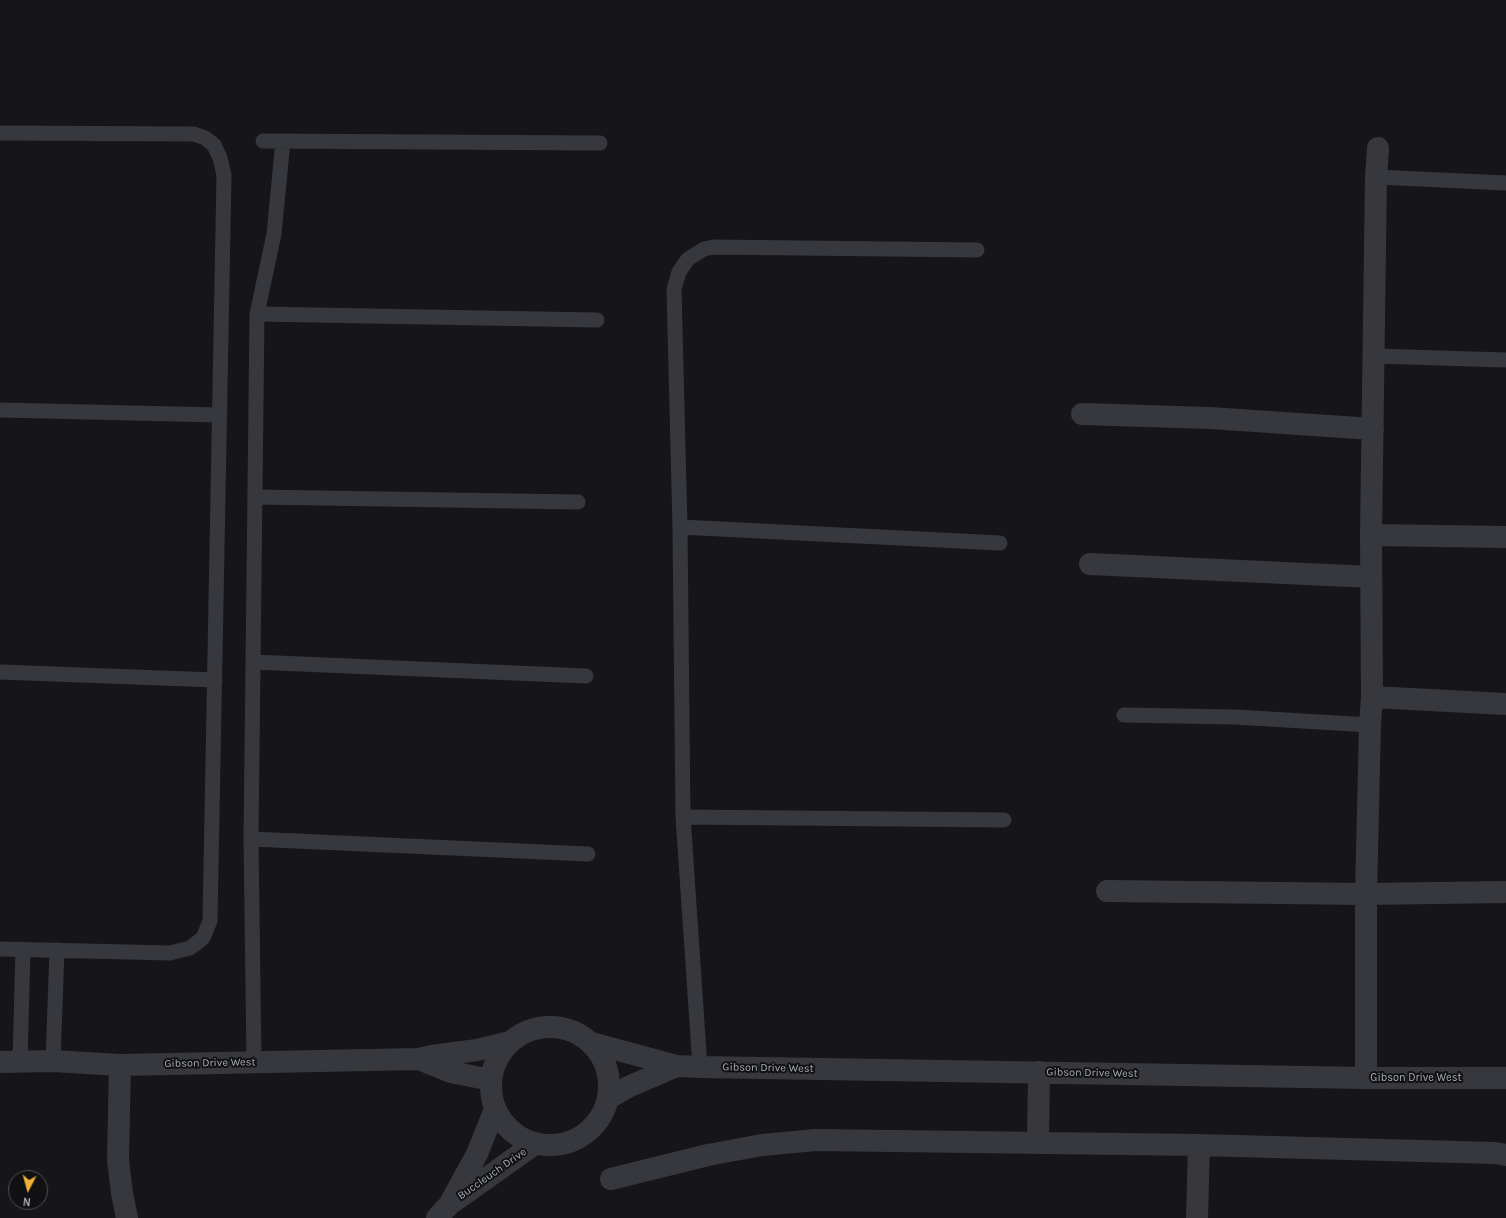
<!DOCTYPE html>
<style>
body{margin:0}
#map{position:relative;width:1506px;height:1218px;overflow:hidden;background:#161618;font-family:Karla,sans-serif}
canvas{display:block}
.north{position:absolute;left:8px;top:1170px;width:40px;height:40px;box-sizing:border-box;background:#111113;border:1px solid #4d4f55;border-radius:50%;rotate:186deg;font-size:11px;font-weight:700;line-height:16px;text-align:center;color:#a8adb8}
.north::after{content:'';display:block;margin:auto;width:14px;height:18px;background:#f2b134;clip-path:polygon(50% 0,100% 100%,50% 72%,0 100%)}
</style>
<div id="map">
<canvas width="1506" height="1218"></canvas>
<div class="north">N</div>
</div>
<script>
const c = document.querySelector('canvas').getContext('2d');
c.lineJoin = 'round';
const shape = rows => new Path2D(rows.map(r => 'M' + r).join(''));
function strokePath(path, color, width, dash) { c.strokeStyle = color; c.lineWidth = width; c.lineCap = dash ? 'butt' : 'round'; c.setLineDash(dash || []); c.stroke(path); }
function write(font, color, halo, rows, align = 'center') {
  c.font = font + ' Karla,sans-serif'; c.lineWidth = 4; c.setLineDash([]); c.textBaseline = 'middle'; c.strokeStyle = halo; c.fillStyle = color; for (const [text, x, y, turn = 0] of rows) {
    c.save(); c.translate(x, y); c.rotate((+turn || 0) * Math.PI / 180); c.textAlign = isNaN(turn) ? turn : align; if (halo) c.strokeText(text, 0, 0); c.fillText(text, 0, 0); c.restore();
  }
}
strokePath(shape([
 [0,133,194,134,205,138,214,145,220,158,224,175,210,921,203,938,190,948,170,953,0,949],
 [263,141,600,143],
 [1376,177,1506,183],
 [257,314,597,320],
 [1374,356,1506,360],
 [0,410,220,415],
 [255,497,578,502],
 [680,527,1000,543],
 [253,662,586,676],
 [0,672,215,680],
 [1124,715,1235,717,1370,725],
 [683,817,1004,820],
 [251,839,588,854],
 [20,1061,23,949],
 [53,1061,57,950],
 [254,1062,251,839,257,314,274,234,283,141],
 [700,1067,683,817,680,527,674,289,679,272,688,259,704,249,713,247,977,250]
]), '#37383d', 15);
strokePath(shape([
 [1082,414,1210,418,1373,429],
 [1371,535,1506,537],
 [1090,564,1371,577],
 [1372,697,1506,704],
 [1107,891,1366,894,1506,892],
 '491 1086a59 59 0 1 1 118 0a59 59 0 1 1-118 0Z',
 [592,1043,677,1066,700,1067,1366,1078,1506,1078],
 [419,1059,451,1072,491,1080],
 [0,1062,53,1061,120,1065,419,1059,432,1056,477,1050,510,1042],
 [120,1065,118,1160,122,1193,127,1218],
 [1366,1078,1366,894,1370,725,1372,697,1371,535,1376,177,1378,148],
 [609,1098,630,1086,677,1066],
 [1038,1143,1039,1072],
 [611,1179,708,1155,762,1145,816,1140,1199,1145,1495,1153,1506,1155],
 [453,1202,536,1143],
 [437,1218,449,1205,477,1154,495,1109],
 [1197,1218,1199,1145]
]), '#37383d', 22);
write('11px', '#a8adb8', '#111113', [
 ["Gibson Drive West",210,1063,-1],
 ["Gibson Drive West",768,1068,1],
 ["Gibson Drive West",1092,1073,1],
 ["Gibson Drive West",1416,1078],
 ["Buccleuch Drive",492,1174,-35]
]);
</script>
